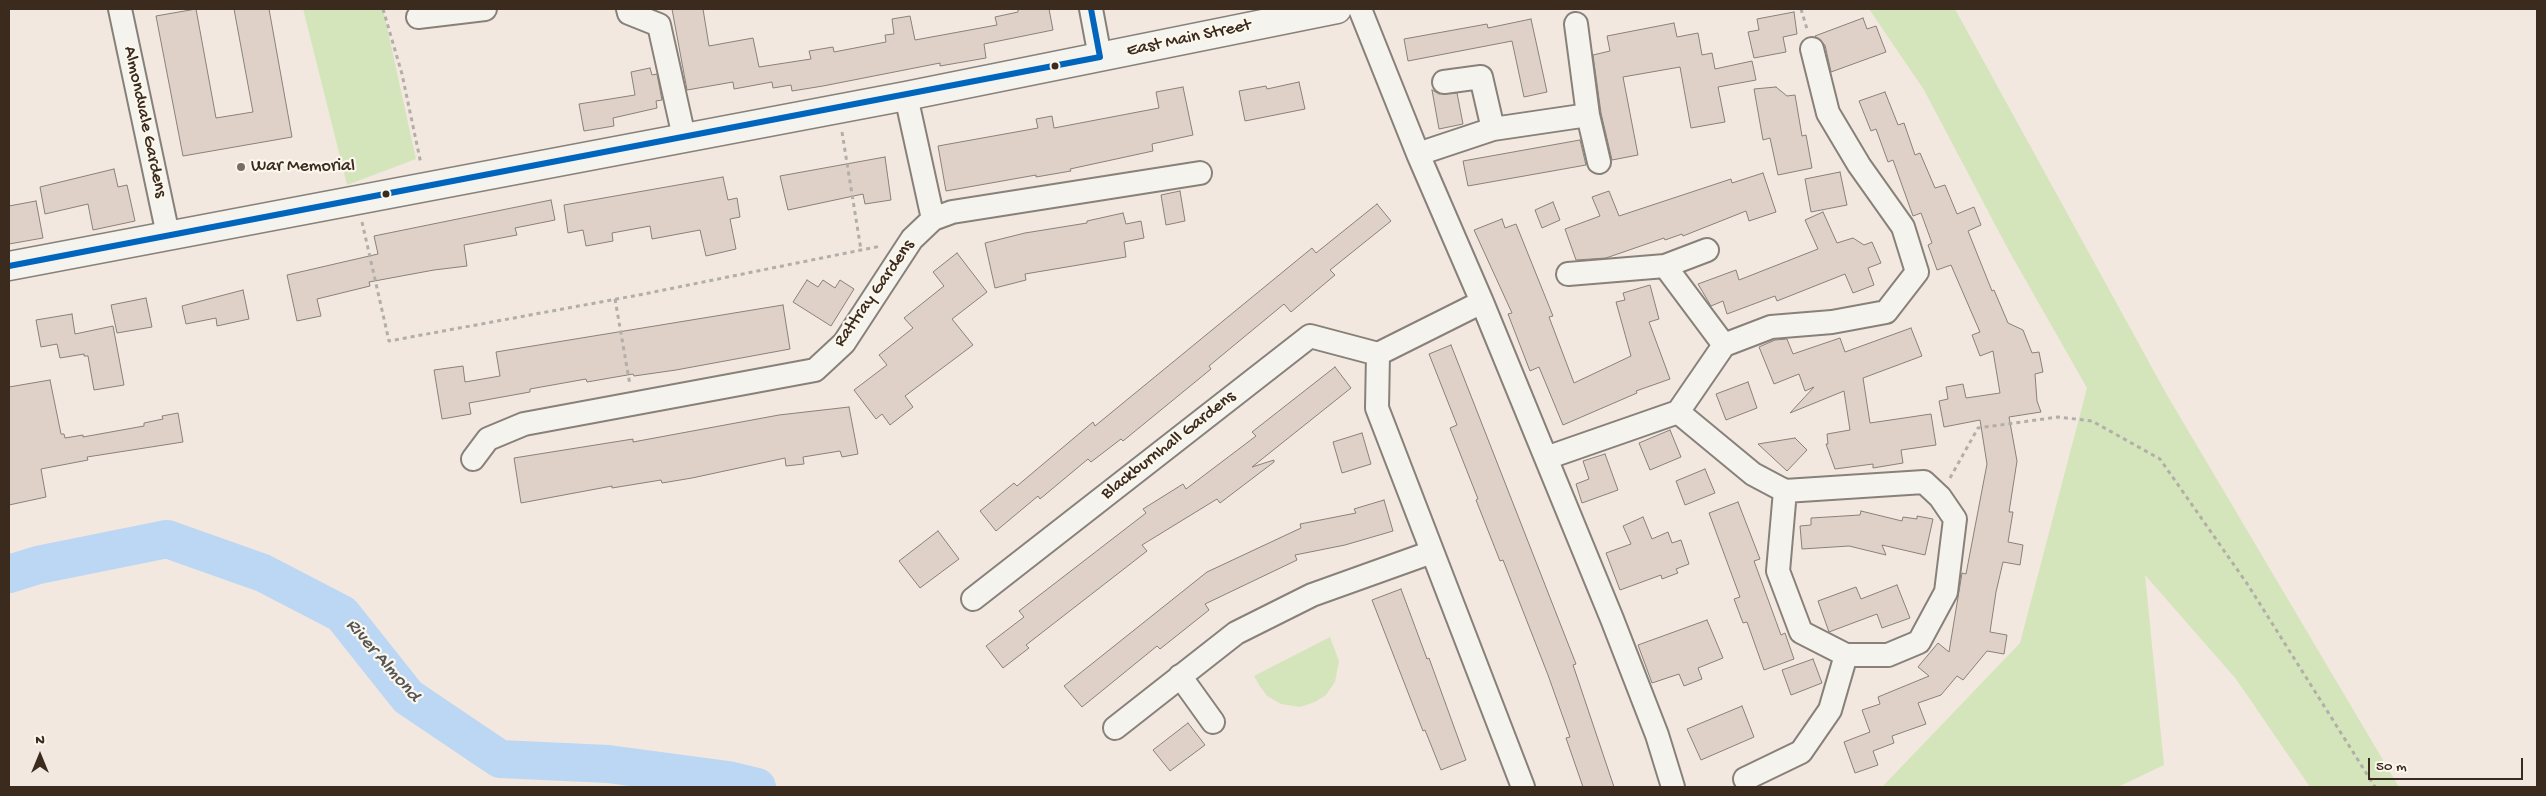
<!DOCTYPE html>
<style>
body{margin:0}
#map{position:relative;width:2546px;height:796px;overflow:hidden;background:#f2e8e0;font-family:"Gochi Hand",sans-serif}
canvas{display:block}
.frame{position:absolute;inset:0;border:10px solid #3b2a1e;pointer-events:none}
.north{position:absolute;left:15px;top:731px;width:50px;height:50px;-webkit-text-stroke:4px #fbf7ec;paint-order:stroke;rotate:0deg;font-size:14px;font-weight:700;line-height:20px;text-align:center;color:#3b2a1e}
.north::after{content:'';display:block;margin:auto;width:18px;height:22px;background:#3b2a1e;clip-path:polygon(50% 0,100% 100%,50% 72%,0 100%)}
.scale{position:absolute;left:2368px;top:758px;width:155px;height:22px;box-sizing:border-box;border:2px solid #3b2a1e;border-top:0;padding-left:6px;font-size:15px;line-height:18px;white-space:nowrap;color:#3b2a1e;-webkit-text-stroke:4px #fbf7ec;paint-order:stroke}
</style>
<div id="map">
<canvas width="2546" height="796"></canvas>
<div class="frame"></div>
<div class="north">N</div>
<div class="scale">50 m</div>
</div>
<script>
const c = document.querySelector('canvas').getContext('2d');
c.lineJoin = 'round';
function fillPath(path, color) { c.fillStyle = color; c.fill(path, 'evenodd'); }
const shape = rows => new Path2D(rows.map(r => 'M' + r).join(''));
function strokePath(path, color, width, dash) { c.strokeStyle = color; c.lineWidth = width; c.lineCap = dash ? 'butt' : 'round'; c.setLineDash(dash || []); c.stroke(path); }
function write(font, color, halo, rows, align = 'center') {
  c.font = font + ' "Gochi Hand",sans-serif'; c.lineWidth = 4.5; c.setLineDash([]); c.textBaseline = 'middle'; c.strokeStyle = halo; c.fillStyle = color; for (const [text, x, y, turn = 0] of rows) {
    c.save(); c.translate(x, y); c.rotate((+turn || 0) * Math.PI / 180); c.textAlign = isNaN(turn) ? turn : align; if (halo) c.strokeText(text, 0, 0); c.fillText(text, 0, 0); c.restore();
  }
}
fillPath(shape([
 [303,9,383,9,416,159,347,185],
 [1869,9,1955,9,2167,395,2399,787,2310,787,2236,679,2145,575,2164,765,2118,787,1882,787,2020,643,2087,388,2009,251,1924,90],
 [1330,637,1339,661,1335,682,1326,695,1315,702,1300,707,1281,704,1267,696,1259,685,1254,676]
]), '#d5e5bb');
strokePath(shape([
 [9,574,38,565,167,539,263,573,342,614,408,697,500,759,608,764,728,780,757,787]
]), '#bbd7f4', 38);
const building = shape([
 [196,9,216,118,253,112,234,9,269,9,292,137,183,156,156,16,196,9],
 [672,9,703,9,709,46,753,38,759,67,811,59,809,51,833,47,834,52,886,42,885,35,894,34,892,19,910,16,915,40,997,25,995,17,1018,12,1018,9,1049,9,1053,30,984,44,986,58,940,66,940,63,823,86,792,91,791,85,773,88,772,82,734,89,733,82,687,90,672,9],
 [1794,12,1797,34,1783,37,1786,52,1754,58,1748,32,1759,30,1757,19,1794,12],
 [1863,18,1867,29,1876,26,1886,52,1831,72,1825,45,1815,36,1863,18],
 [1531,19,1547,92,1524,97,1512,41,1408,61,1404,39,1487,24,1488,28,1531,19],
 [1674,23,1677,37,1698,33,1702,55,1712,53,1715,69,1752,61,1756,80,1718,87,1725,122,1691,128,1680,67,1623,77,1638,155,1612,160,1601,113,1593,55,1610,51,1607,36,1674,23],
 [650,68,652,75,657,74,662,100,656,101,657,108,613,118,614,126,584,131,579,104,635,95,631,72,650,68],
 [1299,82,1305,109,1245,121,1239,91,1266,86,1267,89,1299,82],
 [1183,87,1193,135,1152,144,1153,151,1070,169,1071,171,1036,177,1036,175,946,191,938,146,1038,128,1036,119,1052,116,1054,128,1159,108,1156,92,1183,87],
 [1776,87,1787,96,1795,95,1802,136,1806,135,1812,168,1778,175,1770,138,1763,140,1754,89,1776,87],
 [1432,90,1439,94,1457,93,1463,124,1439,129,1432,90],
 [1885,92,1898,125,1904,123,1915,155,1920,153,1935,188,1945,185,1957,214,1974,207,1981,225,1968,231,1992,291,1994,290,2008,323,2023,330,2032,353,2039,352,2043,372,2035,374,2037,401,2041,412,2009,417,2017,461,2009,512,2013,512,2008,542,2023,545,2020,565,2003,562,1996,592,1990,632,2007,635,2004,654,1987,651,1963,680,1957,676,1941,695,1918,703,1926,724,1892,736,1894,743,1873,751,1878,765,1855,773,1844,742,1870,732,1862,710,1880,704,1878,697,1929,676,1918,667,1938,643,1949,652,1962,573,1966,574,1987,464,1980,420,1944,427,1939,401,1948,399,1946,387,1963,384,1966,398,2000,393,1993,351,1980,356,1972,335,1980,332,1951,265,1937,270,1928,245,1932,243,1921,213,1913,216,1893,160,1888,162,1876,129,1871,131,1859,101,1885,92],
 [1580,140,1586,165,1468,186,1463,161,1580,140],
 [885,157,891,200,865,204,863,194,788,210,780,176,885,157],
 [114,169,118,187,127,185,135,221,93,230,88,204,45,214,40,187,114,169],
 [1840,172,1847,205,1811,212,1805,179,1840,172],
 [1763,173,1776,212,1749,221,1746,211,1683,236,1682,234,1665,240,1664,238,1606,258,1576,260,1565,229,1600,216,1592,197,1609,191,1619,216,1731,179,1732,183,1763,173],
 [723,177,728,200,737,198,740,217,730,219,736,249,706,256,700,230,652,239,650,226,612,233,613,241,586,246,583,230,568,233,564,205,723,177],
 [1180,191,1185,221,1166,225,1161,195,1180,191],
 [551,200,555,220,515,228,517,235,464,245,467,266,434,270,369,282,370,286,317,299,321,316,297,321,287,275,378,254,374,236,551,200],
 [36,201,43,238,9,244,9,206,36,201],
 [1553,202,1560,220,1542,228,1535,210,1553,202],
 [1377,204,1391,221,1330,270,1335,275,1291,312,1284,304,1209,366,1211,369,1123,441,1121,439,1091,462,1088,459,1040,499,1038,496,996,531,980,511,1014,483,1017,486,1093,422,1095,426,1312,248,1316,253,1377,204],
 [1823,212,1837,243,1853,238,1864,245,1872,242,1881,263,1868,268,1874,285,1853,293,1845,274,1777,301,1775,296,1727,314,1723,301,1711,306,1698,284,1736,270,1739,280,1818,249,1805,220,1823,212],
 [1123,213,1126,224,1141,221,1144,238,1124,242,1126,257,1025,274,1026,280,995,288,985,243,1025,233,1087,223,1087,221,1123,213],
 [1502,219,1505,228,1516,224,1553,316,1549,317,1574,383,1631,356,1616,302,1625,300,1623,293,1650,285,1659,319,1649,322,1670,379,1636,391,1637,393,1563,425,1539,367,1530,371,1508,314,1512,313,1474,230,1502,219],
 [957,253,987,292,952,319,973,345,905,396,913,407,890,425,882,414,876,419,854,390,887,365,879,355,913,328,904,318,944,286,933,272,957,253],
 [807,280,818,287,823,280,835,288,840,280,854,289,831,326,793,302,807,280],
 [243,290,249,319,217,326,216,318,186,324,182,306,243,290],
 [146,298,152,327,117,333,111,305,146,298],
 [783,305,790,349,676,370,634,376,633,374,587,382,586,379,530,389,530,392,469,403,471,414,442,419,434,370,463,366,465,382,500,376,496,352,783,305],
 [72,314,75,334,113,326,124,385,94,390,88,356,84,356,84,354,60,358,57,344,41,347,36,320,72,314],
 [1911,328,1922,356,1863,378,1870,423,1931,414,1936,445,1901,450,1903,463,1873,468,1873,464,1835,469,1826,444,1828,444,1827,434,1850,430,1844,391,1790,413,1814,387,1805,391,1799,374,1774,384,1759,347,1775,340,1787,339,1793,354,1840,338,1845,352,1911,328],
 [1451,345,1576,664,1573,665,1614,787,1583,787,1566,738,1570,737,1548,675,1503,560,1500,561,1476,500,1478,499,1450,428,1457,425,1429,354,1451,345],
 [1335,367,1351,388,1252,467,1274,460,1274,462,1220,503,1217,499,1142,545,1147,551,1026,645,1029,648,1003,668,986,646,1024,617,1019,611,1146,513,1143,509,1183,484,1186,489,1256,436,1252,432,1335,367],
 [50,380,61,434,64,434,65,438,83,435,83,437,144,426,144,423,163,419,162,416,178,413,183,442,87,457,88,460,41,469,46,497,9,505,9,387,50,380],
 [1748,382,1757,408,1726,420,1716,394,1748,382],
 [849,407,858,454,842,457,840,451,803,457,804,464,786,466,785,458,692,478,662,483,661,480,612,488,612,486,521,503,514,458,633,439,633,442,779,415,849,407],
 [1670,430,1681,457,1650,470,1639,443,1670,430],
 [1362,433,1371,464,1342,473,1333,442,1362,433],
 [1795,438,1807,450,1787,471,1758,444,1795,438],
 [1605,454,1618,490,1582,503,1576,484,1589,479,1583,461,1605,454],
 [1705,469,1715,493,1685,505,1676,481,1705,469],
 [1384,500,1393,531,1345,545,1295,555,1297,560,1205,604,1209,610,1160,649,1157,646,1082,707,1064,686,1207,572,1301,528,1300,524,1356,513,1354,509,1384,500],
 [1738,502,1760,559,1754,561,1781,635,1785,633,1794,659,1764,670,1747,622,1743,623,1734,599,1740,597,1709,513,1738,502],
 [1861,511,1902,521,1903,517,1917,519,1917,516,1933,519,1925,555,1882,545,1886,555,1849,546,1802,549,1800,526,1811,525,1811,518,1860,515,1861,511],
 [1643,517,1652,539,1668,532,1672,543,1681,540,1689,564,1676,569,1678,573,1662,579,1661,575,1620,590,1606,553,1631,544,1623,526,1643,517],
 [938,531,959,559,920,588,899,561,938,531],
 [1897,585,1910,618,1882,628,1877,614,1829,632,1818,601,1856,587,1861,599,1897,585],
 [1401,589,1427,659,1429,658,1466,760,1441,770,1425,730,1423,731,1372,600,1401,589],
 [1707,620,1723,658,1698,668,1702,679,1684,686,1679,674,1652,683,1638,645,1707,620],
 [1813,659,1822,683,1791,695,1782,670,1813,659],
 [1742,706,1754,737,1701,760,1687,729,1742,706],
 [1188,723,1205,745,1170,771,1153,750,1188,723]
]);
fillPath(building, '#dfd1c8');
strokePath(building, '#88817a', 1);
const minor = shape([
 [120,9,168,235],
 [628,9,629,13,659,25,684,137],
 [1091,9,1100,57],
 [1360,9,1418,154,1482,302,1612,619,1657,735,1673,787],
 [418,17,485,9],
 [1576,24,1588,115,1599,162],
 [1444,82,1481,77,1493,129],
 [906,96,933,219],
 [1418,154,1493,129,1588,115],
 [1665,266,1724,345],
 [1568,274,1665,266,1707,250],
 [1378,354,1377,408,1523,787],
 [1678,412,1753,474,1785,491,1924,482,1940,497,1955,519,1946,592,1919,642,1888,655,1846,655,1801,632,1778,571,1785,491],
 [1546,458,1678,412,1724,345,1771,327,1832,322,1886,312,1917,272,1903,227,1859,165,1828,113,1812,49],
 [473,459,488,439,524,424,815,370,844,343,912,239,933,219,952,212,1200,173],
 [973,599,1310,336,1378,354,1482,302],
 [1180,676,1213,722],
 [1115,728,1236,633,1312,595,1432,552],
 [1745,779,1801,752,1830,710,1846,655]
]);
const major = shape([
 [9,266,906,96,1337,9]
]);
strokePath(minor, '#88817a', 26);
strokePath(major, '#88817a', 31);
strokePath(shape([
 [383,9,402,74,421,164],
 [1801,9,1807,29],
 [842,132,861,250],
 [362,222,389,341,644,294,881,246],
 [615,299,630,385],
 [1950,478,1978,428,2058,417,2092,421,2160,459,2248,585,2375,787]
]), '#b2aeaa', 3, [4, 4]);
strokePath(minor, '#f5f3ee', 22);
strokePath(major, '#f5f3ee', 28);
strokePath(shape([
 [1091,9,1100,57],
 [9,266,1100,57]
]), '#0065bd', 6);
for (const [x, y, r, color] of [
 [1055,66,4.5,"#3b2a1e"],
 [241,167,5,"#7b6c62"],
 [386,194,4.5,"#3b2a1e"]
]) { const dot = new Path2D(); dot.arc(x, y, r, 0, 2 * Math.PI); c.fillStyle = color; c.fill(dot); strokePath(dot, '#fbf7ec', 2); }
write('18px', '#3b2a1e', '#fbf7ec', [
 ["East Main Street",1189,39,-12],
 ["Almondvale Gardens",144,122,78],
 ["Rattray Gardens",875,294,-55],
 ["Blackburnhall Gardens",1169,446,-38]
]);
write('18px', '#3b2a1e', '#fbf7ec', [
 ["War Memorial",251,167]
], 'left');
write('italic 19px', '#555456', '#fbf7ec', [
 ["River Almond",382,661,49]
]);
</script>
